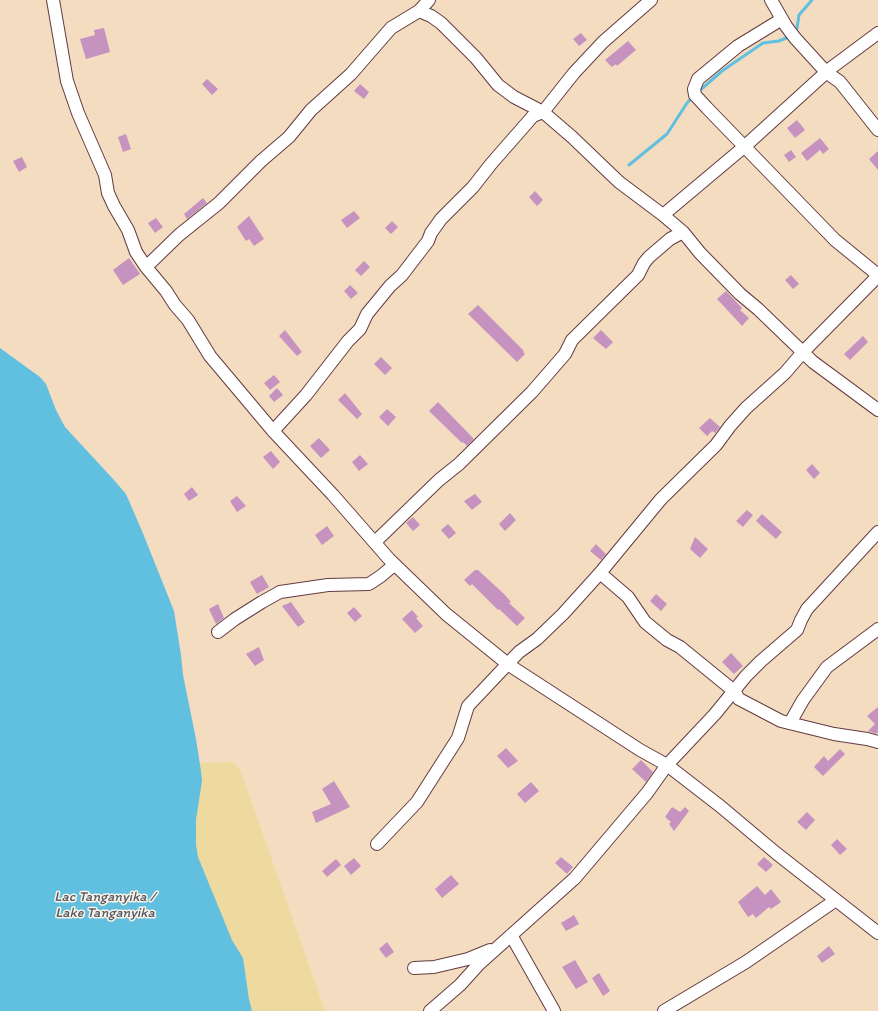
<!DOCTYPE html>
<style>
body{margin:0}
canvas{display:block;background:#f4dcc0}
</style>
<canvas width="878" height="1011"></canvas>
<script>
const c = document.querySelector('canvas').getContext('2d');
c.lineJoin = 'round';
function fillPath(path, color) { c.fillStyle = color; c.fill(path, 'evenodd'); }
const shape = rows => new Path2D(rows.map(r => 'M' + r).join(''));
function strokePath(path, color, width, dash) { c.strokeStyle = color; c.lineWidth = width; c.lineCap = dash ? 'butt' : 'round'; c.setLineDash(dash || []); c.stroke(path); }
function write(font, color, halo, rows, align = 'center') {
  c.font = font + ' Itim,sans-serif'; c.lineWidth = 3; c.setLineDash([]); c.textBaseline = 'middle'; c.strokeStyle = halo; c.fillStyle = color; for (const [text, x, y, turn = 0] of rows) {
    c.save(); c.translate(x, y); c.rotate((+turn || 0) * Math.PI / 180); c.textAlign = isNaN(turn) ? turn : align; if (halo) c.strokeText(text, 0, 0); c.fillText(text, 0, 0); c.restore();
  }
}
fillPath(shape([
 [227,762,234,763,237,766,242,775,325,1011,252,1011,249,999,243,958,232,940,219,909,198,857,196,844,196,813,201,771,200,763]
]), '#eeda9e');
fillPath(shape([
 [0,348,40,377,46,384,56,410,65,427,114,480,126,494,142,531,174,611,181,655,183,675,196,739,201,771,202,781,196,820,196,844,198,857,232,940,243,958,249,999,252,1011,0,1011]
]), '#61bfdf');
strokePath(shape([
 [794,32,797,28,799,15,812,0],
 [698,92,722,71,763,43,779,41,791,36],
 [629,165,667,134,687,103,692,98]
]), '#61bfdf', 3);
fillPath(shape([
 [104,28,110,52,86,59,80,39,95,35,94,30],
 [581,33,587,40,579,46,573,39],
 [628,41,636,50,617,66,616,64,612,67,605,60],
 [207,79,218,89,212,95,202,84],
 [360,84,369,92,364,99,354,91],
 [797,120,805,130,795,138,787,128],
 [126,134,131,149,123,152,118,137],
 [820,138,829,149,823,154,820,150,807,161,801,153],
 [791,150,796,157,789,162,784,155],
 [878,151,878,170,869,159],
 [22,157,27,167,19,172,13,161],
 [535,191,543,200,537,206,529,197],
 [203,198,207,203,187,219,184,214],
 [354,211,360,218,347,228,341,220],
 [249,216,264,239,254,246,249,239,246,241,237,227],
 [156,218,163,227,155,233,148,223],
 [392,221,398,227,391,234,385,228],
 [129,258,140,274,123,285,113,270],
 [364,261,370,267,361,276,355,270],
 [791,275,799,284,793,289,785,280],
 [350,285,358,293,351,299,344,291],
 [726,291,742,308,740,310,749,318,742,326,717,299],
 [478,305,524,351,523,352,525,354,517,362,468,314],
 [285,330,302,352,297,356,279,336],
 [601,330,613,342,606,349,593,338],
 [863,336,868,342,850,360,844,354],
 [381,357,392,368,385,375,374,364],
 [274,375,280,382,270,390,264,383],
 [277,388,283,395,274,402,269,396],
 [345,393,362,414,357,419,338,400],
 [438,402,474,439,467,446,463,442,462,443,429,411],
 [387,409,396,417,388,426,379,417],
 [710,418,720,427,715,433,712,431,707,436,699,428],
 [319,438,330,450,321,458,310,446],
 [271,451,280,462,273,469,263,457],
 [360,455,368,464,359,471,352,462],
 [812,464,820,473,814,479,806,470],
 [192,487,198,495,189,501,184,494],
 [475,494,482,502,472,510,464,501],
 [237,496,246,506,237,512,230,501],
 [747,510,753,515,743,527,736,521],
 [510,513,516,520,505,531,499,524],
 [762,514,782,532,776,539,756,521],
 [413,517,420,525,413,531,406,523],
 [448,524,456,533,449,539,441,530],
 [327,526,334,536,322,545,315,535],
 [695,537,708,549,700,558,690,549],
 [596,544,606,554,601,560,590,551],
 [475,570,478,570,504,594,511,602,509,603,525,618,517,626,499,609,498,610,472,584,470,586,464,580],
 [262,575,269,587,257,594,250,582],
 [656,594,667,604,661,611,650,601],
 [291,602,305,622,298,627,282,606],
 [218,604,224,618,216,624,209,609],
 [354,607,362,616,355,622,347,613],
 [412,610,418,617,416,618,423,626,415,633,402,619],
 [259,647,264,660,255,666,246,654],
 [731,653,743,666,734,674,722,662],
 [878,707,878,732,876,734,868,731,875,724,867,716],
 [506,748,518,761,508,768,497,756],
 [840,749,845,754,823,776,814,767,824,756,828,761],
 [641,760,653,772,646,782,632,769],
 [334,781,350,807,316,823,312,812,331,804,322,789],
 [531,782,539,791,525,803,517,794],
 [672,807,680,812,685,807,689,811,674,831,669,824,671,822,665,817],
 [807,812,815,820,806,830,797,822],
 [837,839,847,849,840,855,831,845],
 [561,857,573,867,567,874,555,863],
 [764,857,773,865,766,872,757,864],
 [354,858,361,866,351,875,344,866],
 [336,859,341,865,327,877,322,871],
 [451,875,459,884,442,898,435,889],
 [757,886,765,895,771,889,781,902,771,909,769,907,756,918,753,914,748,917,738,902],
 [574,915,579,924,566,931,561,923],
 [387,942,394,952,386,958,379,949],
 [829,946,835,954,822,963,817,956],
 [575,960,588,982,576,989,562,967],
 [599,973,610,991,603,996,592,978]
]), '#c692bf');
const street = shape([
 [53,0,67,81,78,113,105,175,108,193,114,206,128,230,136,252,146,267,166,291,175,305,188,320,210,356,273,431,333,495,389,559,446,614,509,665,640,750,667,765,720,806,776,853,878,933],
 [771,0,786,26,795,38,826,72,840,82,878,130],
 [419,11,431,16,441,23,476,58,498,85,514,97,543,112,572,137,619,182,663,215,683,232,700,253,740,294,758,309,813,362,878,410],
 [782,19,738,46,698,79,694,89,695,95,707,108,835,240,878,275],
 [663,215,744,147,831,68,878,33],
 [146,267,179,235,219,203,261,161,289,137,311,110,351,74,391,28,419,11,429,0],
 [273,431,306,395,348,341,360,329,367,314,390,286,402,275,428,241,431,233,441,219,473,187,491,164,533,116,543,112,574,73,603,42,651,0],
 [375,542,439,480,459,464,532,392,565,354,572,340,638,275,644,263,649,257,670,239,683,232],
 [600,573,628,597,645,622,667,640,680,647,734,691,739,699,781,721,834,734,867,739,878,742],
 [218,632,235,619,262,602,280,592,328,585,369,584,381,576,394,565],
 [790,723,803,700,827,667,878,629],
 [377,844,417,802,458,738,468,706,519,652,537,639,563,614,600,573,661,499,716,445,730,426,746,408,785,373,803,352,878,276],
 [511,935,554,1011],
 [414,968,434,967,468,959,490,950],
 [430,1011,460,985,479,964,575,878,647,793,667,765,715,714,746,676,761,661,797,630,801,620,807,609,878,532],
 [664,1011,746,962,836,900]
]);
strokePath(street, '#643b41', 14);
strokePath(street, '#fff', 12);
write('italic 14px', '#52576a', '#fcf5e5', [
 ["Lac Tanganyika /",105,897],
 ["Lake Tanganyika",105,913]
]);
</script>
